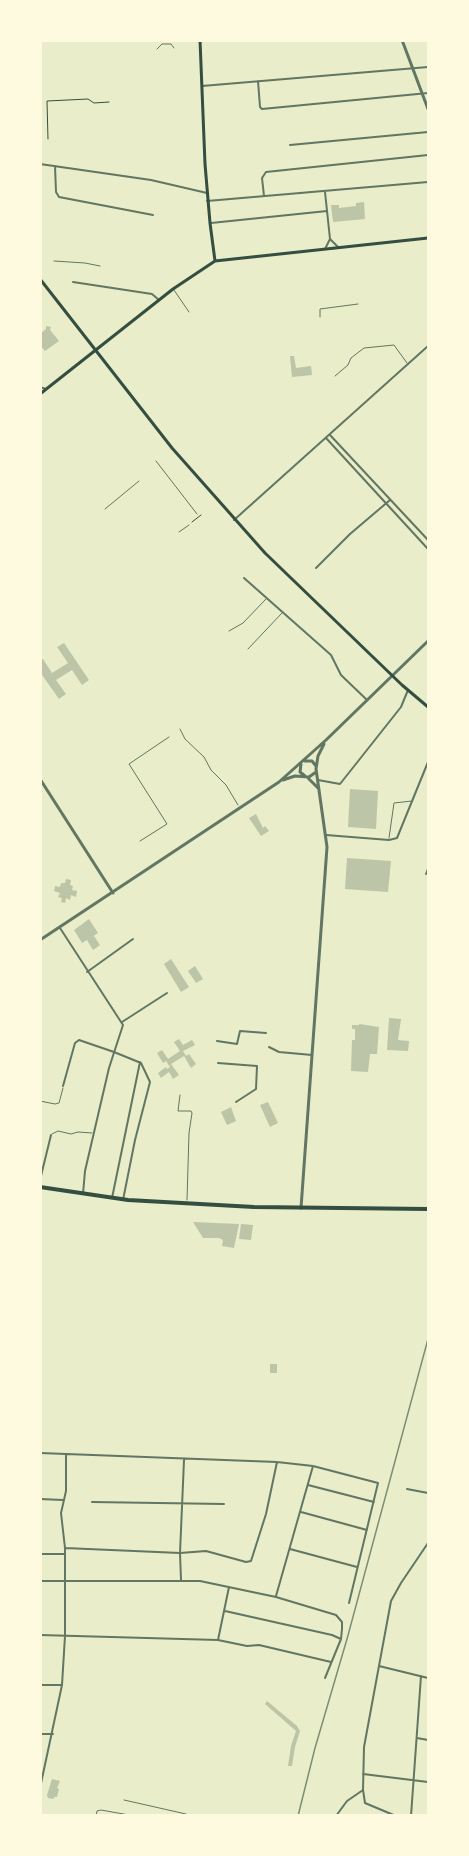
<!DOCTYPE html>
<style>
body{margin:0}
#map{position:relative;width:469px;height:1856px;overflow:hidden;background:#e9edc9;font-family:Georgia,serif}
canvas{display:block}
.frame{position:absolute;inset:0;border:42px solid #fefae0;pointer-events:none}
</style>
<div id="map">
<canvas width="469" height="1856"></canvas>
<div class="frame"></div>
</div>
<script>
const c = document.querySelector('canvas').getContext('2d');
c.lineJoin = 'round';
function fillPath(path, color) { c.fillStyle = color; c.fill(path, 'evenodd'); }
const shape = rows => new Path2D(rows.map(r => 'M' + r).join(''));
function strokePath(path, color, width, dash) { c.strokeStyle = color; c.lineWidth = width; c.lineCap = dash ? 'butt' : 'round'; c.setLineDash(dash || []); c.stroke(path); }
fillPath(shape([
 [364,202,365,219,333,222,331,205,339,205,339,208,356,206,356,203],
 [46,326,51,327,50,330,59,341,45,351,40,345,40,334,46,329],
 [290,356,294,356,296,368,311,366,312,375,292,377],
 [64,643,89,680,82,685,72,670,56,680,66,694,59,699,40,672,40,660,43,659,52,673,68,663,57,647],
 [350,789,378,791,376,829,348,827],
 [256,814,263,828,265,826,269,831,261,836,249,818],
 [347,858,391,861,388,892,345,889],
 [66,879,71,880,70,885,73,886,72,890,77,891,76,897,71,895,70,900,66,898,65,903,61,902,62,898,58,897,60,893,54,891,55,886,60,887,61,883,65,883],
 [89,919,98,933,89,939,94,936,100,945,93,950,87,940,82,943,74,930],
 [171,959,189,987,181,992,164,964],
 [195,966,203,979,196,983,188,971],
 [389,1018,401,1019,398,1040,409,1041,408,1051,387,1050],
 [359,1024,379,1027,377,1054,370,1054,368,1072,351,1071,352,1040,355,1040,355,1029,352,1029,352,1025,359,1025],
 [179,1039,183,1045,192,1040,195,1045,183,1051,186,1056,189,1054,196,1064,191,1068,184,1056,171,1064,179,1075,173,1079,169,1072,161,1078,158,1073,166,1067,167,1069,170,1067,166,1061,163,1063,157,1053,162,1050,168,1059,180,1051,174,1042],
 [268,1102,278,1123,270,1127,260,1105],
 [231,1107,236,1121,227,1125,221,1112],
 [193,1222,239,1224,234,1248,222,1246,223,1240,219,1238,203,1238],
 [241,1224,253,1225,251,1240,239,1239],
 [270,1364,277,1364,277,1373,270,1373],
 [267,1701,297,1726,300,1731,295,1747,292,1766,288,1766,291,1746,296,1731,265,1704],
 [52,1779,60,1781,57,1788,59,1789,57,1797,54,1797,54,1799,48,1798,47,1795]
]), '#bcc5a7');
strokePath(shape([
 [48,139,47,101,88,99,94,103,109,102],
 [192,522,201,515]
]), '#344e41', 1);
strokePath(shape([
 [157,49,162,44,171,44,174,48],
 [54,261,85,263,100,266],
 [174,290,189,312],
 [320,317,320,309,358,304],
 [335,376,348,365,351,358,364,348,394,345,407,363],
 [156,461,197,514],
 [105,509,139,481],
 [179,532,189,525],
 [229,631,243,623,266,599],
 [248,649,282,613],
 [180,729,185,739,204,757,211,770,226,785,238,805],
 [389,838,394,803,412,801],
 [140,841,167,824,129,764,169,737],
 [180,1095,178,1111,191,1111,192,1113,189,1133,187,1200],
 [40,1101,55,1104,59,1103,63,1088],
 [52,1134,58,1131,71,1134,78,1132,92,1133],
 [124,1800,186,1814],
 [96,1816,97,1811,101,1810,129,1815]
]), '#617663', 1);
strokePath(shape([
 [258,81,260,107,262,109,428,93],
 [202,86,428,67],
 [290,145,428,132],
 [40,164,151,180,207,193],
 [55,166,56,192,59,197,153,215],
 [325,192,330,239,338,247],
 [264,196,262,178,266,172,428,155],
 [207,201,428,182],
 [211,223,327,211],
 [325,249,330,239],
 [73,282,152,294,159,300],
 [40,387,46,389],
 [330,435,428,540],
 [326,438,428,549],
 [234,520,428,346],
 [316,568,350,534,390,500],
 [244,578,331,655,341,675,367,700],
 [318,780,340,784,401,707,408,690],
 [326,835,389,840,397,838,428,762],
 [426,874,428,869],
 [60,928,123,1025,109,1068,85,1171,83,1194],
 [87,972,133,939],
 [122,1022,167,993],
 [217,1041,237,1044,240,1031,266,1033],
 [269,1047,279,1052,312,1055],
 [218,1063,257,1066,256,1089,236,1102],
 [63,1086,75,1043,79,1040,114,1052,141,1063,150,1082,135,1140,123,1200],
 [40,1180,51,1135],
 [112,1198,140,1062],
 [40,1453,277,1462,313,1466,378,1483,349,1603],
 [308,1485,374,1502],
 [407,1489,428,1493],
 [40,1499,63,1500],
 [92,1502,224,1504],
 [301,1512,367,1530],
 [65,1548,180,1553,206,1551,246,1562,251,1561,266,1514,277,1462],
 [290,1549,357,1567],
 [40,1554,65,1554],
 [181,1580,180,1553,184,1460],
 [40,1581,200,1581,276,1597,336,1615,342,1622,342,1629,341,1639,325,1678],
 [276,1596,313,1466],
 [225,1611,332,1635,341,1639],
 [40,1635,218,1640,247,1646,259,1645,331,1662],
 [218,1640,229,1587],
 [379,1666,428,1678],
 [40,1685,62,1685],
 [40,1734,53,1734],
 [417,1738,428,1740],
 [363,1774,428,1782],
 [40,1788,62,1685,65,1636,65,1548,61,1513,66,1491,66,1454],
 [336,1816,347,1801,363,1790],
 [396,1816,365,1803,363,1790,364,1747,391,1601,401,1583,428,1543],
 [411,1816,421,1676]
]), '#617663', 2);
strokePath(shape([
 [402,40,428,109],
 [305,761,312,761,316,766],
 [301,764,300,772,305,776],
 [307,777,319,789],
 [40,779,113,893],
 [283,780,295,776,309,777,316,772],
 [40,940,279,782,326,740,428,641],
 [301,1208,327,847,316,769,318,756,324,744]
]), '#617663', 3);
strokePath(shape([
 [200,40,205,164,210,223,215,261],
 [40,279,172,448,265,553,402,685,428,707],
 [40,394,173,289,215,261,428,238]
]), '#344e41', 3);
strokePath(shape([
 [40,1187,128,1200,254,1207,428,1209]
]), '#344e41', 4);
strokePath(shape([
 [298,1816,315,1748,347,1639,428,1339]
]), '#7c8e77', 1.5);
</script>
